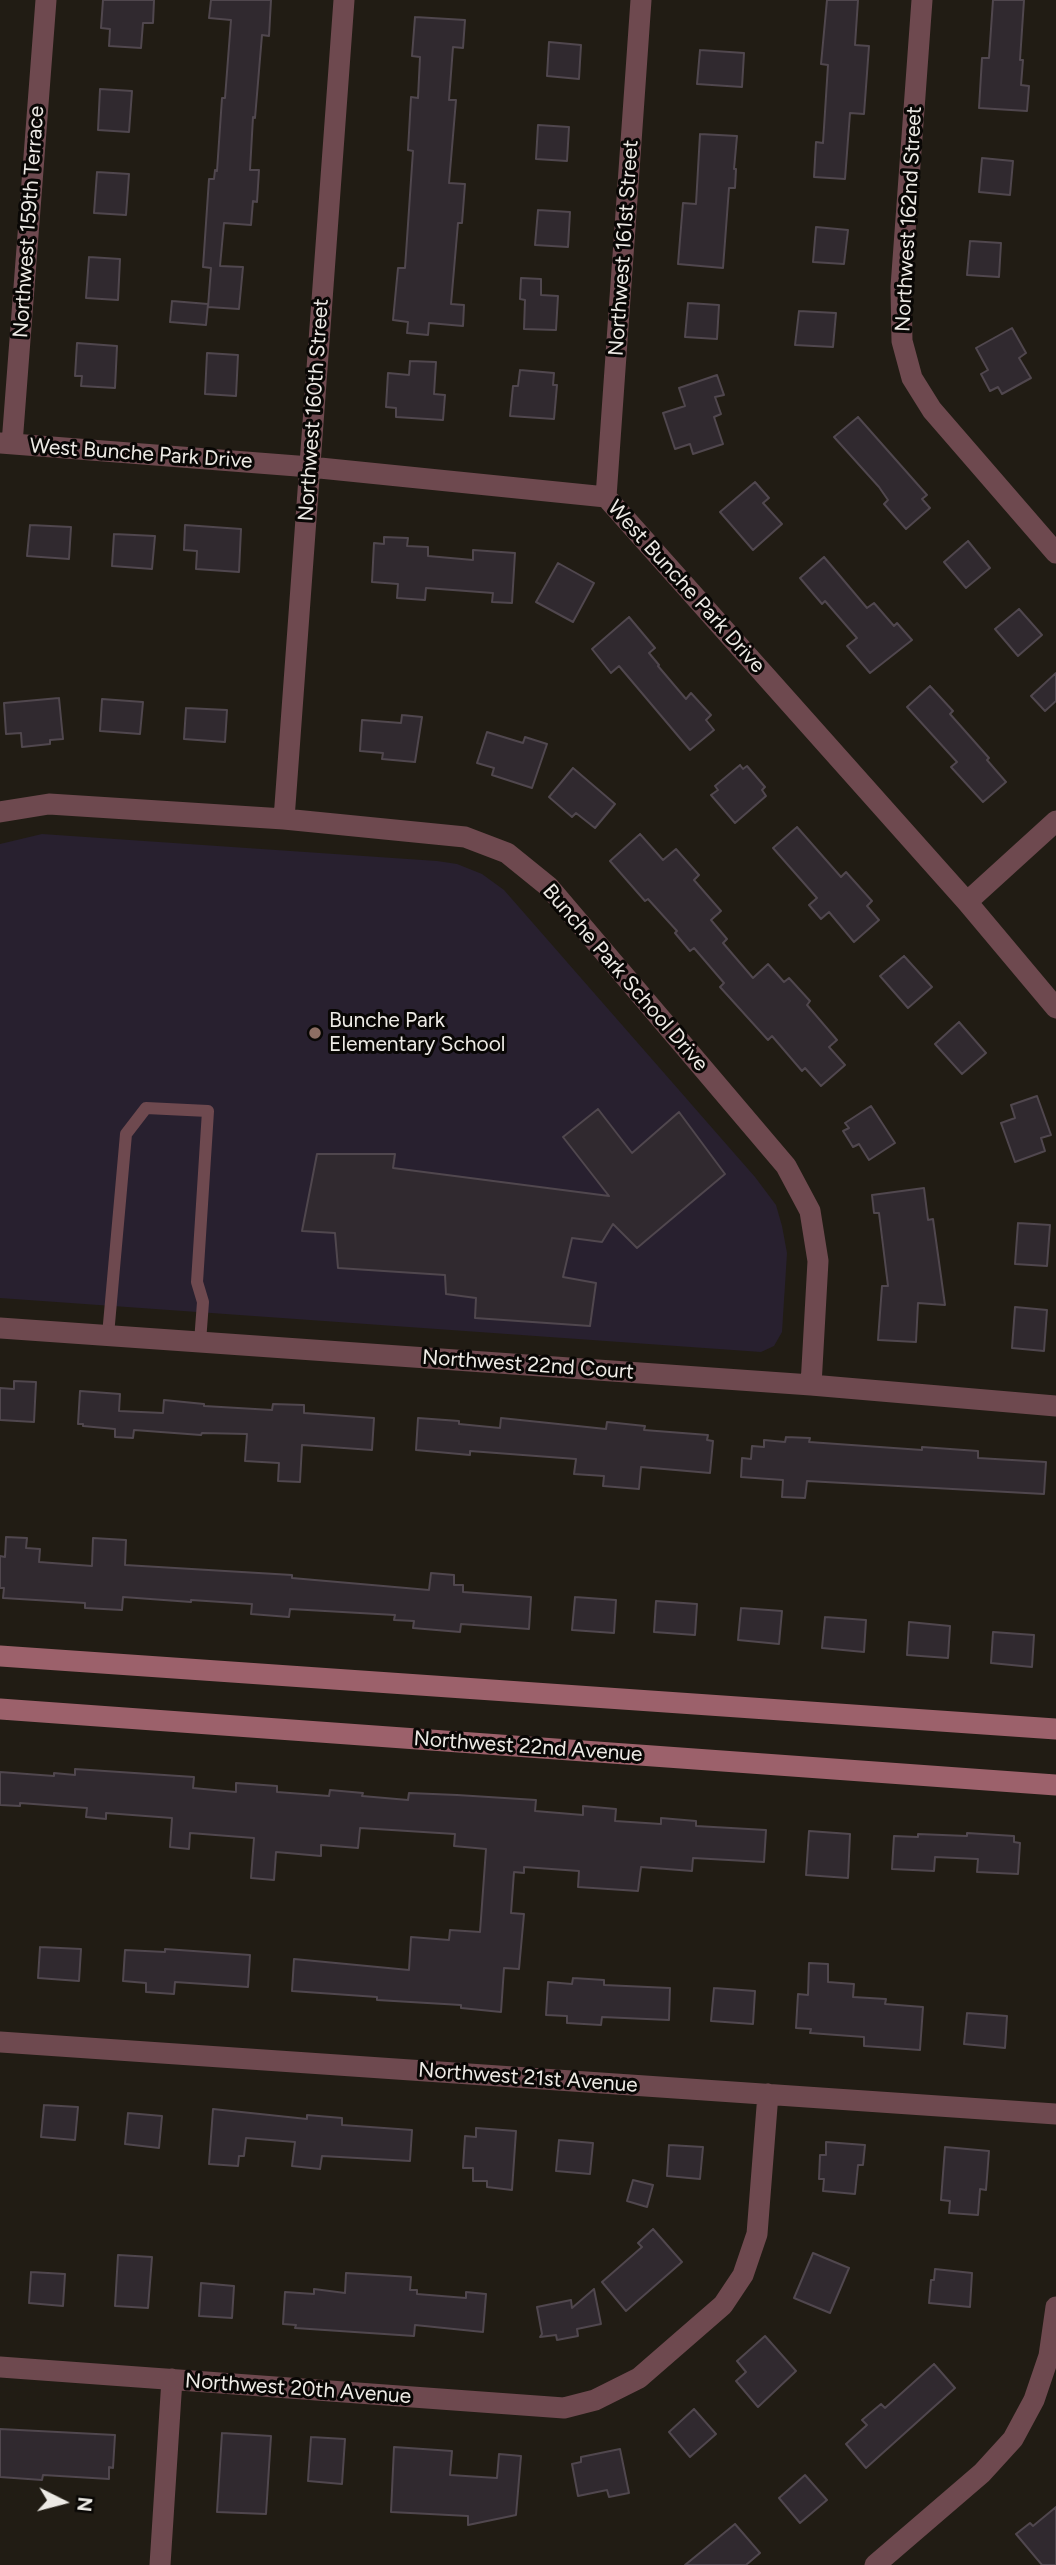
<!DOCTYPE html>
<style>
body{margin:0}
#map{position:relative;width:1056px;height:2565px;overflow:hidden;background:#211c14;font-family:Figtree,sans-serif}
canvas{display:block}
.north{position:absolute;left:28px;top:2467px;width:70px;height:70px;-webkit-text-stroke:5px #090705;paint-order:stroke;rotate:96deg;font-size:19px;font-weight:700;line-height:28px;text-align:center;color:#edeae5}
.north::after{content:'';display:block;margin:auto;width:24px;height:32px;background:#edeae5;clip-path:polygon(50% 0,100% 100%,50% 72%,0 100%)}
</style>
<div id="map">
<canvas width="1056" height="2565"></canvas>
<div class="north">N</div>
</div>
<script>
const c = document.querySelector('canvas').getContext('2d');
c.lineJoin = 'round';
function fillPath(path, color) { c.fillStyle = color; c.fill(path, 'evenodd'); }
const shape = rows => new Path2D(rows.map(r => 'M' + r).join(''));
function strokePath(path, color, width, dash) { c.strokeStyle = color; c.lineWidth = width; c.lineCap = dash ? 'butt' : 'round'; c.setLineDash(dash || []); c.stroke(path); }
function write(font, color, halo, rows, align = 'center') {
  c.font = font + ' Figtree,sans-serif'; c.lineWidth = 6; c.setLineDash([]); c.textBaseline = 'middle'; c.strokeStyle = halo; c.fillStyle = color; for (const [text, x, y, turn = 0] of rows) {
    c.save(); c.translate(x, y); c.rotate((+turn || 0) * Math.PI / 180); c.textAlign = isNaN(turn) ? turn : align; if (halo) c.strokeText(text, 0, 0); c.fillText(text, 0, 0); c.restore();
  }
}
fillPath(shape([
 [42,834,437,861,457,864,482,874,504,890,755,1177,776,1205,782,1226,787,1253,782,1332,774,1346,761,1352,0,1298,0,844]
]), '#28202f');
const building = shape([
 [103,0,154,0,153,23,143,23,141,48,109,46,110,29,101,28,103,0],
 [211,0,271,0,269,36,262,35,255,118,253,117,250,170,259,170,257,202,253,201,251,225,224,223,220,266,243,267,239,309,208,307,211,268,203,267,209,179,214,179,215,170,217,171,222,98,225,98,231,20,209,18,211,0],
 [827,0,858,0,855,45,869,46,864,114,850,113,845,179,814,177,816,142,823,143,828,65,821,64,827,0],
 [993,0,1024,0,1020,60,1023,60,1021,85,1029,86,1027,111,979,108,982,58,989,58,993,0],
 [415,17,465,20,463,48,453,47,449,100,456,100,449,183,465,184,462,223,458,223,451,304,464,305,463,326,429,323,428,335,407,333,408,322,393,320,398,268,405,268,413,151,408,150,411,97,418,98,420,57,412,56,415,17],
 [549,42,581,45,579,79,547,76,549,42],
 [700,50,744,53,742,87,697,84,700,50],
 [100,89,132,91,129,132,98,130,100,89],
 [538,125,569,127,567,161,536,159,538,125],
 [700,134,737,136,734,169,736,169,735,188,729,188,723,268,678,264,683,203,696,204,700,134],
 [982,158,1013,161,1010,195,979,192,982,158],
 [97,172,129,174,126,215,94,213,97,172],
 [538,210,570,212,568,247,535,245,538,210],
 [816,227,848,230,844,264,813,262,816,227],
 [970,241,1001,243,999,277,967,275,970,241],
 [89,257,120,259,118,300,86,298,89,257],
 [521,278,541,279,541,295,558,296,556,330,524,329,525,300,520,299,521,278],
 [172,301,208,304,206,325,170,322,172,301],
 [688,303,719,305,717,339,685,337,688,303],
 [799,311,836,313,833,347,795,345,799,311],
 [1012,328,1026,353,1019,358,1031,378,1002,394,998,387,990,391,981,374,988,370,976,348,1012,328],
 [77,343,117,346,115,388,81,386,82,376,75,376,77,343],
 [207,353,238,355,236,396,205,394,207,353],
 [410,361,436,362,434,394,445,395,443,420,396,417,396,408,386,407,388,373,409,375,410,361],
 [520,370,554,373,553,385,557,385,554,419,510,416,513,386,518,386,520,370],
 [717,375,724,395,715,397,721,414,714,417,723,444,693,454,690,444,675,449,663,413,685,406,679,388,717,375],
 [858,417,927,495,922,499,930,508,906,529,884,504,888,500,879,487,834,437,858,417],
 [755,482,769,498,763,503,782,524,753,550,720,512,755,482],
 [30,525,71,527,69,559,27,556,30,525],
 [185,525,241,529,239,572,196,569,197,551,184,550,185,525],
 [114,534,155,536,152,569,112,566,114,534],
 [384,537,408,538,407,546,428,547,428,556,473,560,473,550,515,553,512,603,492,602,493,593,426,588,425,600,397,598,398,584,372,582,374,543,384,544,384,537],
 [968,541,990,568,966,588,944,562,968,541],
 [824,557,867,608,874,603,894,626,897,623,912,640,870,673,847,646,857,638,825,601,822,604,800,578,824,557],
 [558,563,594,583,573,622,536,602,558,563],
 [1019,609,1042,635,1018,656,995,629,1019,609],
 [629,617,655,648,649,653,659,665,658,666,686,699,691,693,711,715,706,720,714,730,690,750,619,666,611,673,592,649,629,617],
 [1056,673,1056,701,1045,711,1031,696,1056,673],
 [930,686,953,711,950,714,989,758,987,760,1006,782,983,802,951,767,957,762,907,707,930,686],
 [59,698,63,739,50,740,50,744,22,747,21,733,6,734,4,703,59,698],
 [102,699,143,702,140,734,100,731,102,699],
 [186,708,227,710,225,742,184,739,186,708],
 [402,715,422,717,415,762,382,759,383,753,360,751,362,720,401,723,402,715],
 [487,732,523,743,525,737,547,744,532,788,492,775,494,768,477,763,487,732],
 [740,765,743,769,747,766,765,787,762,790,766,796,735,823,711,795,718,790,715,786,740,765],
 [573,768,615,804,595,828,576,813,572,817,549,797,573,768],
 [797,827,841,877,846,872,872,901,867,906,879,920,854,942,829,912,821,919,809,905,817,898,773,848,797,827],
 [640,834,663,860,676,849,699,875,694,880,721,911,711,920,727,939,723,943,753,978,768,964,784,982,789,978,810,1001,807,1005,837,1040,829,1047,845,1065,821,1086,805,1068,802,1071,772,1036,768,1040,720,987,724,983,694,948,690,951,675,933,677,931,648,899,645,901,610,861,640,834],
 [904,956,932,987,908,1008,880,976,904,956],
 [959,1022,986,1053,962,1074,935,1044,959,1022],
 [1037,1096,1051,1135,1041,1138,1045,1151,1015,1162,1001,1123,1015,1118,1011,1105,1037,1096],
 [871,1106,895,1143,869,1160,859,1144,853,1147,843,1131,849,1128,845,1123,871,1106],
 [598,1109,632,1153,679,1112,725,1174,637,1248,613,1224,602,1242,572,1238,563,1277,596,1283,590,1326,475,1318,476,1298,446,1294,445,1275,338,1268,335,1233,302,1231,317,1154,395,1154,393,1168,609,1196,563,1137,598,1109],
 [924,1188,928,1220,933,1219,945,1305,918,1303,916,1342,878,1340,882,1286,888,1286,879,1213,874,1213,872,1195,924,1188],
 [1018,1223,1050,1225,1047,1266,1015,1264,1018,1223],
 [1015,1307,1047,1310,1044,1351,1012,1348,1015,1307],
 [14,1381,36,1382,34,1422,0,1420,0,1388,14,1389,14,1381],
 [80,1391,120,1394,119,1411,163,1413,164,1400,204,1404,204,1406,272,1410,273,1404,304,1405,304,1413,374,1418,372,1450,302,1445,300,1482,278,1481,279,1463,245,1461,247,1434,202,1433,201,1435,134,1430,133,1438,115,1437,115,1429,83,1426,83,1424,78,1424,80,1391],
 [418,1418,459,1421,459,1424,500,1428,501,1418,606,1429,607,1422,645,1426,644,1430,708,1435,707,1440,713,1441,710,1473,641,1467,639,1489,603,1486,604,1476,574,1474,576,1459,470,1451,470,1455,416,1450,418,1418],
 [786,1437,810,1438,809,1442,922,1450,922,1447,978,1451,978,1458,1046,1462,1044,1494,807,1481,805,1498,782,1497,783,1480,741,1477,742,1458,751,1459,752,1446,764,1447,764,1440,785,1442,786,1437],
 [6,1537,27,1538,26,1548,40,1549,39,1562,92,1566,93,1538,126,1540,125,1565,292,1575,292,1578,429,1590,431,1573,454,1575,454,1585,463,1585,463,1592,531,1597,529,1629,461,1624,460,1632,413,1628,414,1621,394,1620,395,1615,290,1609,289,1617,251,1614,252,1604,191,1600,191,1602,123,1597,122,1610,85,1608,85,1603,3,1598,4,1588,0,1588,0,1556,5,1557,6,1537],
 [575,1597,616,1600,614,1633,572,1630,575,1597],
 [656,1601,697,1604,695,1635,654,1632,656,1601],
 [741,1608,782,1611,779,1644,738,1640,741,1608],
 [825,1617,866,1620,864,1652,822,1648,825,1617],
 [909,1622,950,1626,948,1658,907,1655,909,1622],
 [993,1632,1034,1635,1032,1667,991,1663,993,1632],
 [75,1769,194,1777,193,1788,236,1792,236,1783,277,1786,277,1792,329,1796,330,1790,363,1793,362,1796,408,1800,409,1793,457,1795,536,1800,535,1811,583,1815,583,1806,616,1809,615,1821,661,1824,661,1818,696,1821,696,1826,766,1830,764,1862,693,1858,692,1871,641,1867,638,1891,578,1887,579,1871,524,1867,524,1873,514,1872,511,1913,524,1914,519,1969,504,1968,501,2012,461,2008,461,2005,377,2000,377,1997,292,1991,294,1959,409,1970,411,1937,449,1940,450,1930,480,1932,486,1849,454,1846,455,1834,360,1828,358,1848,321,1845,321,1856,276,1852,274,1880,251,1878,254,1838,190,1833,189,1849,170,1847,172,1818,106,1813,106,1819,86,1817,87,1808,20,1803,20,1806,0,1805,0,1772,54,1776,54,1773,75,1775,75,1769],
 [809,1831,850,1834,848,1878,806,1875,809,1831],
 [967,1833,1014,1836,1014,1842,1020,1843,1018,1874,977,1872,978,1859,935,1857,934,1871,892,1869,894,1836,918,1837,918,1834,967,1836,967,1833],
 [40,1947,81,1949,79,1981,38,1978,40,1947],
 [165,1949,250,1955,248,1987,175,1982,174,1994,146,1992,146,1983,123,1981,125,1950,165,1952,165,1949],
 [809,1963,828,1964,828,1982,854,1984,853,1997,886,1999,885,2004,923,2007,920,2050,864,2046,864,2037,810,2033,811,2029,796,2028,798,1994,808,1995,809,1963],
 [573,1978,604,1980,604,1985,670,1988,669,2020,602,2017,601,2025,567,2023,567,2016,546,2015,548,1982,572,1984,573,1978],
 [714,1988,755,1991,753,2024,711,2021,714,1988],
 [967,2013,1007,2016,1005,2048,964,2044,967,2013],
 [44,2105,78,2107,75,2140,41,2137,44,2105],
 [213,2109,307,2119,307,2115,342,2118,342,2125,412,2130,410,2161,322,2156,320,2169,292,2166,295,2142,246,2138,244,2156,239,2156,238,2166,209,2164,213,2109],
 [128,2113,162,2116,159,2148,125,2144,128,2113],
 [476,2128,516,2131,512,2190,487,2187,487,2181,473,2181,473,2168,463,2168,465,2136,476,2137,476,2128],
 [559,2140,593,2143,590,2174,556,2171,559,2140],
 [826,2142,865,2145,863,2165,858,2165,855,2194,823,2191,824,2179,819,2179,820,2155,826,2155,826,2142],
 [669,2145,703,2147,700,2179,667,2176,669,2145],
 [945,2147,989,2151,986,2190,980,2189,978,2215,949,2213,950,2201,941,2200,945,2147],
 [633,2180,653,2185,647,2207,627,2201,633,2180],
 [653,2229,682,2262,626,2311,602,2282,642,2247,638,2243,653,2229],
 [813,2253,849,2268,830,2313,794,2298,813,2253],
 [118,2255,152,2257,148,2308,115,2306,118,2255],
 [935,2269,972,2273,970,2307,929,2303,931,2280,934,2280,935,2269],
 [31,2272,65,2274,63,2306,29,2303,31,2272],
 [346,2273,411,2277,410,2290,417,2290,417,2294,466,2298,466,2292,486,2294,483,2332,415,2325,414,2336,295,2328,296,2325,283,2324,285,2292,314,2294,314,2289,345,2293,346,2273],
 [201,2283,234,2286,232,2318,199,2316,201,2283],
 [594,2289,601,2324,577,2329,578,2336,557,2340,556,2335,540,2337,542,2334,537,2307,571,2300,572,2308,594,2289],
 [765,2336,796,2371,758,2407,736,2381,746,2372,737,2361,765,2336],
 [934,2364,955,2388,866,2468,846,2444,867,2425,862,2420,881,2404,885,2408,934,2364],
 [694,2409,716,2434,690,2457,669,2432,694,2409],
 [0,2429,115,2435,113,2468,109,2467,109,2479,43,2475,42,2480,0,2477,0,2429],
 [222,2433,271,2436,266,2514,217,2512,222,2433],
 [311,2437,345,2439,342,2484,308,2481,311,2437],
 [394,2447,452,2451,450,2475,497,2478,499,2454,521,2456,516,2515,468,2525,468,2516,391,2512,394,2447],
 [620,2449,629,2493,609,2497,607,2490,578,2496,572,2464,581,2462,581,2457,620,2449],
 [805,2475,827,2500,800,2523,779,2498,805,2475],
 [1056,2507,1056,2565,1042,2565,1016,2534,1030,2523,1033,2526,1056,2507],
 [735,2524,760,2553,746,2565,685,2565,735,2524]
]);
fillPath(building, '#30292f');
strokePath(building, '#50474e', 2);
strokePath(shape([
 [108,1335,126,1134,146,1108,208,1111,197,1282,203,1302,200,1342]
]), '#6e494f', 12);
strokePath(shape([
 [922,0,901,287,902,341,912,378,932,410,1056,553],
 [0,443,310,467,606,497,967,902,1056,1008],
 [12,444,46,0],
 [606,497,641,0],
 [0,812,49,804,284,819,465,837,507,853,549,887,786,1166,810,1211,818,1261,811,1385],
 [284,819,344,0],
 [967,902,1056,821],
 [0,1328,811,1385,1056,1406],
 [0,2042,1056,2114],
 [0,2367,564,2408,595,2400,639,2378,723,2305,743,2275,757,2234,768,2094],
 [160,2565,172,2379],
 [875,2565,982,2473,1013,2439,1034,2400,1049,2356,1056,2307]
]), '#6e494f', 21);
strokePath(shape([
 [0,1656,1056,1729],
 [0,1709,1056,1785]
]), '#9c616b', 21);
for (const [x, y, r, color] of [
 [315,1033,7,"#8d6e63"]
]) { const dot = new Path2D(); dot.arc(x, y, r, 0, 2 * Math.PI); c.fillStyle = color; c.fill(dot); strokePath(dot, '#090705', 2.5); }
write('21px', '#edeae5', '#090705', [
 ["Northwest 162nd Street",909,219,-87],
 ["Northwest 159th Terrace",29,222,-86],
 ["Northwest 161st Street",624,248,-86],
 ["Northwest 160th Street",314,410,-86],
 ["West Bunche Park Drive",141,454,4],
 ["West Bunche Park Drive",686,587,48],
 ["Bunche Park School Drive",625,978,49],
 ["Northwest 22nd Court",528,1365,4],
 ["Northwest 22nd Avenue",528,1747,4],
 ["Northwest 21st Avenue",528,2078,4],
 ["Northwest 20th Avenue",298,2389,4]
]);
write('21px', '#edeae5', '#090705', [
 ["Bunche Park",329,1021],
 ["Elementary School",329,1045]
], 'left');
</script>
